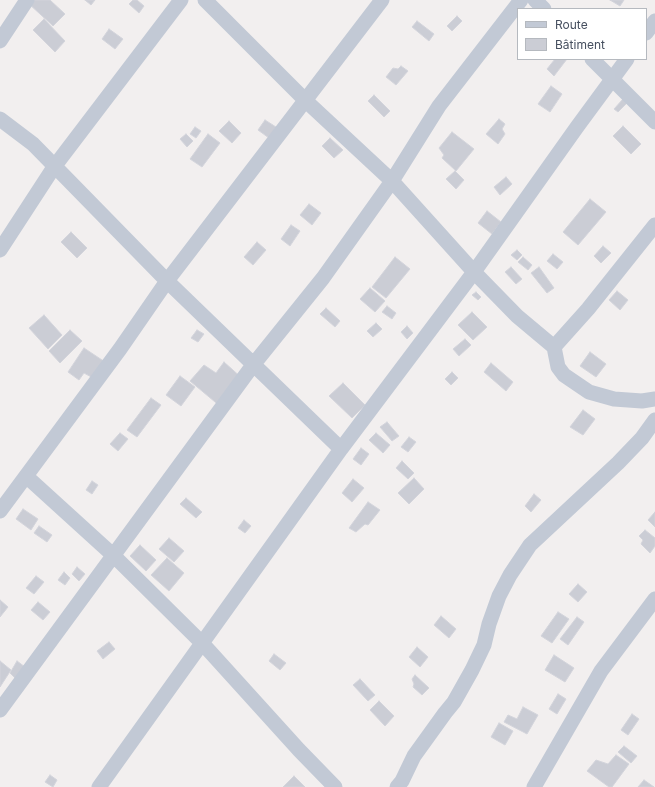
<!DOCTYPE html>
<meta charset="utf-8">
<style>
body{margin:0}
#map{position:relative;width:655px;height:787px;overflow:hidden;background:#f2efef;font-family:Inter,sans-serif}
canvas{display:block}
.legend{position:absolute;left:517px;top:8px;width:130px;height:52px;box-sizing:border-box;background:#fff;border:1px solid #b5b9bf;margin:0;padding:5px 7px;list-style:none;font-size:12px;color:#464f5f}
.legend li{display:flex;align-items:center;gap:8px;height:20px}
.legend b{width:20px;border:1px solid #b5b9bf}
</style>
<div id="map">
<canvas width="655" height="787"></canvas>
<ul class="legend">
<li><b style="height:5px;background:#c2c9d5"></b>Route</li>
<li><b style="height:11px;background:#cbcdd5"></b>Bâtiment</li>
</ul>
</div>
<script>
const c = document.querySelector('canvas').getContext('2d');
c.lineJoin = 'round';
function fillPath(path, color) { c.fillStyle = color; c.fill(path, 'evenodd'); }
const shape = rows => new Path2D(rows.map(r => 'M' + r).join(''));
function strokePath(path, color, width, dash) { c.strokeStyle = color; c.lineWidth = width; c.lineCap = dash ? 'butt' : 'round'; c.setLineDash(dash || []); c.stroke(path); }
const building = shape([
 [31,0,50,0,65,14,53,26,28,3,31,0],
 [85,0,95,0,91,5,85,0],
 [133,0,137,0,144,6,139,13,129,4,133,0],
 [610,0,624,0,620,6,610,0],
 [457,16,462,21,452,31,447,26,457,16],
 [44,19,65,41,55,52,33,30,44,19],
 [417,21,434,34,429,41,412,27,417,21],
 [109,29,123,39,115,49,102,39,109,29],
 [555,59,567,59,554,76,547,69,555,59],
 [401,66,408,71,396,85,386,77,393,68,398,69,401,66],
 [551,86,562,94,550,112,538,104,551,86],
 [374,95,390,111,384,117,368,101,374,95],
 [623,99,627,103,618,112,614,109,623,99],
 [499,119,505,124,502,129,505,134,498,144,486,134,499,119],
 [265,120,276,127,269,138,258,130,265,120],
 [229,121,241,133,232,143,219,131,229,121],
 [623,126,641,144,631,154,613,136,623,126],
 [195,127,201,131,196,138,190,134,195,127],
 [452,132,474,149,456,171,442,158,444,155,439,148,452,132],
 [186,134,193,141,187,147,180,139,186,134],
 [208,134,220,143,202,167,190,159,208,134],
 [330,138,343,150,334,158,322,146,330,138],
 [455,171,464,180,456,189,446,179,455,171],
 [506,177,512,184,500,195,494,187,506,177],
 [590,199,606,212,578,245,563,232,590,199],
 [309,204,321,213,312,225,300,215,309,204],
 [487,211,501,222,492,234,478,223,487,211],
 [291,225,300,231,290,246,281,239,291,225],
 [71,232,87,248,77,258,61,242,71,232],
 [257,242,266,250,253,265,244,257,257,242],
 [603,246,611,253,601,263,594,256,603,246],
 [517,250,522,255,517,260,511,255,517,250],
 [553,254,563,262,557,269,547,261,553,254],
 [395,257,410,269,386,298,372,287,395,257],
 [523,257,532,265,528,270,518,262,523,257],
 [511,267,522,279,516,284,505,272,511,267],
 [539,267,554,288,547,293,531,273,539,267],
 [370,288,385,301,375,312,360,299,370,288],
 [617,291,628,300,620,310,609,300,617,291],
 [476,292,481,297,478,300,472,295,476,292],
 [387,306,396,313,392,319,382,312,387,306],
 [326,308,340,321,335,327,320,314,326,308],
 [472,312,487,327,473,340,458,325,472,312],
 [44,315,62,335,48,349,29,328,44,315],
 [376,323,382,329,373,337,367,331,376,323],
 [407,326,413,333,407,339,401,332,407,326],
 [70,330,82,341,60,363,49,351,70,330],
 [197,330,204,334,198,342,191,338,197,330],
 [465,339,471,345,459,356,453,349,465,339],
 [84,348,105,362,93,378,84,373,79,380,68,372,84,348],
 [590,352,606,364,596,377,580,366,590,352],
 [224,362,243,379,221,407,190,381,204,365,216,373,224,362],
 [491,363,513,382,506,391,484,372,491,363],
 [452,372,458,378,451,385,445,379,452,372],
 [180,376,195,387,181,406,166,395,180,376],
 [343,383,365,405,352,418,329,396,343,383],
 [151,398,161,405,137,437,127,430,151,398],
 [583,410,595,419,583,435,570,427,583,410],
 [387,422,399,436,392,441,380,427,387,422],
 [120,433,128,439,118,451,110,444,120,433],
 [376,433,390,445,383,453,369,440,376,433],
 [409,437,416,442,408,452,401,447,409,437],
 [361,448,369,454,361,465,353,459,361,448],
 [402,461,414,473,408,479,396,468,402,461],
 [414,478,424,489,409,504,398,493,414,478],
 [353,479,364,488,352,502,342,493,353,479],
 [92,481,98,485,92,494,86,490,92,481],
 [534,494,541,500,531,512,525,506,534,494],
 [186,498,202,512,196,518,180,504,186,498],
 [368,502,380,510,368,525,365,524,356,532,349,528,368,502],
 [23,509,38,519,31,530,16,519,23,509],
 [655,512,655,527,648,520,655,512],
 [244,520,251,526,245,533,238,528,244,520],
 [39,526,52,535,47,542,34,533,39,526],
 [645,530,655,538,655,546,650,553,641,544,643,540,639,536,645,530],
 [169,538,184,551,174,562,159,549,169,538],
 [140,545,156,560,146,571,130,556,140,545],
 [167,558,184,573,169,591,151,575,167,558],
 [77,567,85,574,79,581,72,574,77,567],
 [64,572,70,578,65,585,58,580,64,572],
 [36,576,44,582,34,594,26,588,36,576],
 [578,584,587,592,578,602,569,594,578,584],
 [0,600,8,607,0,617,0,600],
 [38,602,50,612,43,620,31,610,38,602],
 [558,612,569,619,552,643,541,636,558,612],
 [441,616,456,629,449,638,434,625,441,616],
 [577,617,584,622,568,645,560,639,577,617],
 [109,642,115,649,103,659,97,651,109,642],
 [417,647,428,657,420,667,409,657,417,647],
 [274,654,286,663,280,670,269,661,274,654],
 [554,655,574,668,565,682,545,670,554,655],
 [0,661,11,670,0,687,0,661],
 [17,661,29,670,19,682,10,673,17,661],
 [415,675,429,688,422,695,413,687,414,684,412,679,415,675],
 [360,679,375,695,368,701,353,685,360,679],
 [558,694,566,699,557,714,549,709,558,694],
 [379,701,394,716,385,726,370,710,379,701],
 [523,707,538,715,527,734,504,722,508,715,517,719,523,707],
 [632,714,639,719,628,735,621,730,632,714],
 [499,723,513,731,505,745,491,737,499,723],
 [624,746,637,756,631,763,618,752,624,746],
 [616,755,629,764,612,787,609,787,587,771,596,760,608,764,616,755],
 [50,775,57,780,53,787,45,782,50,775],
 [294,776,305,787,283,787,294,776],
 [644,780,654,787,638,787,644,780]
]);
fillPath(building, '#cbcdd5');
strokePath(building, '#d3d4db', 1);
strokePath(shape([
 [205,0,306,101,392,181,474,272,517,316,554,347,558,367,564,375,589,392,614,399,642,401,655,399],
 [535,0,544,9],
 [646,33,655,21],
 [0,41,27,0],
 [592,59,655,122],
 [0,119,33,144,167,281,341,449],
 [0,250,54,167,181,0],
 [554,347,588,309,655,225],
 [26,476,114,556,203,644,299,750,335,787],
 [0,511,120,349,167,281,382,0],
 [0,710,253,365,323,278,392,181,439,106,521,0],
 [99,787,341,449,474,272,577,127,627,59],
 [397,787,402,781,414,756,445,713,454,702,472,670,484,645,489,624,499,596,510,575,530,545,618,463,642,438,655,420],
 [534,787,601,671,655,599]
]), '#c2c9d5', 15);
</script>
